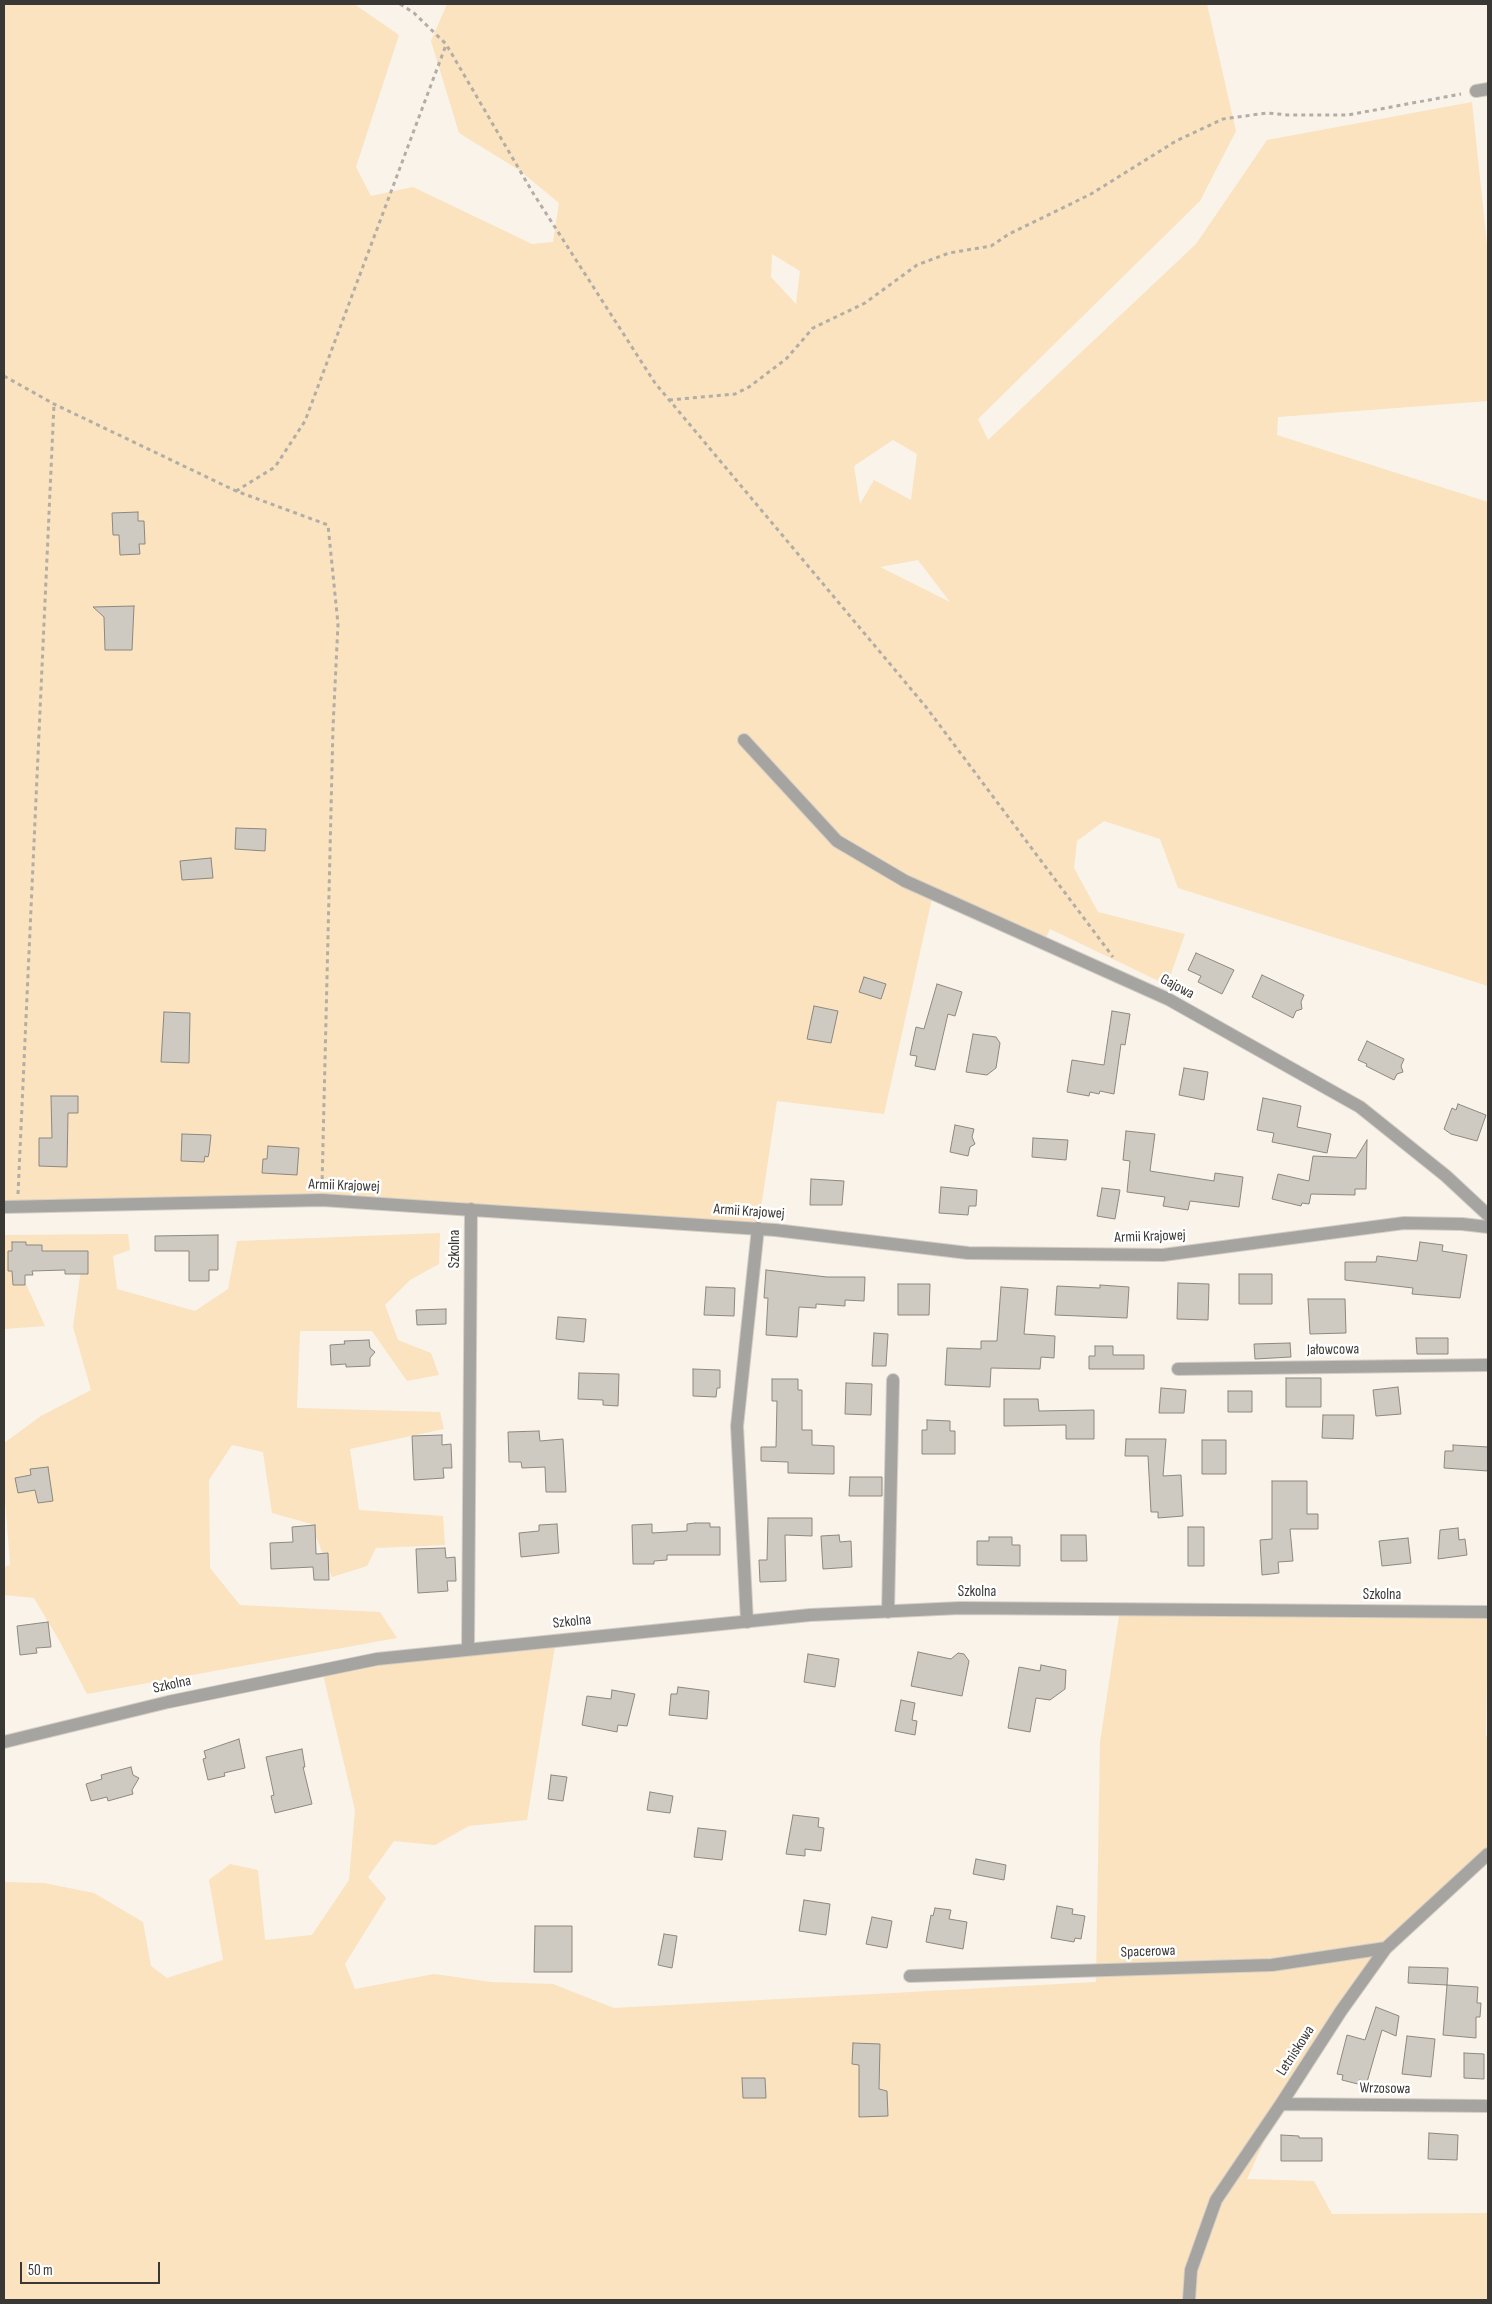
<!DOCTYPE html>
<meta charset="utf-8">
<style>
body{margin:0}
#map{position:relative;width:1492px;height:2304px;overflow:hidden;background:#f9f3ea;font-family:"Sofia Sans Condensed",sans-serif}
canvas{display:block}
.frame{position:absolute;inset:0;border:5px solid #3a3834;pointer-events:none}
.scale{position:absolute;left:20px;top:2262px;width:140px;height:22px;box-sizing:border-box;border:2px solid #3a3834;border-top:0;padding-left:6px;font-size:15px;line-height:18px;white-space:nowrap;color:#3a3834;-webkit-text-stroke:4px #fff;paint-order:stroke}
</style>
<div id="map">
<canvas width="1492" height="2304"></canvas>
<div class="frame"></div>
<div class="scale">50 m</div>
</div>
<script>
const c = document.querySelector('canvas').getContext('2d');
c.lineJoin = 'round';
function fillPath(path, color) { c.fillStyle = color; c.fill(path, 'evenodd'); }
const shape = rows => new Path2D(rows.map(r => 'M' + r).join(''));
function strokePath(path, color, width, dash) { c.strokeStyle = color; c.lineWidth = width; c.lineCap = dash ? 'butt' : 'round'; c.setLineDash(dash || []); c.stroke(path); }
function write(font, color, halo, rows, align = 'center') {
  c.font = font + ' "Sofia Sans Condensed",sans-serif'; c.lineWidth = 5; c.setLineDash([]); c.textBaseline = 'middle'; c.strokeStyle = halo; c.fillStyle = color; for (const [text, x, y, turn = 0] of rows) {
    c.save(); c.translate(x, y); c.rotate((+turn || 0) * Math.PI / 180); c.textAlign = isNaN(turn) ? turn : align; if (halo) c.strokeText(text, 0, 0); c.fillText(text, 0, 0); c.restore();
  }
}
fillPath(shape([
 [4,4,354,4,399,35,356,167,371,196,413,187,532,244,553,242,559,203,519,170,459,133,431,41,447,4,1207,4,1236,131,1200,201,978,419,988,440,1196,244,1267,140,1472,102,1488,254,1488,401,1278,417,1277,435,1488,502,1488,986,1178,888,1160,839,1104,821,1077,841,1074,868,1098,912,1185,934,1167,985,1050,929,1043,944,933,894,884,1114,777,1101,758,1228,322,1200,4,1207],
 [772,254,800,271,796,304,771,277],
 [893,440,917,454,911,500,874,480,860,504,854,466],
 [918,560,950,602,880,567],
 [440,1233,439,1264,410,1280,385,1305,398,1340,431,1353,439,1375,407,1381,372,1331,300,1331,297,1408,440,1412,444,1429,350,1449,359,1510,443,1516,445,1545,376,1548,367,1566,332,1577,311,1524,272,1513,263,1452,232,1445,209,1480,210,1568,240,1605,380,1612,397,1638,87,1694,59,1640,34,1598,4,1595,4,1567,10,1565,4,1486,4,1443,41,1416,91,1390,73,1327,81,1269,16,1262,45,1326,4,1329,4,1235,128,1234,130,1250,113,1256,117,1289,195,1311,228,1289,237,1241],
 [1120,1609,1488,1612,1486,1736,1488,1736,1488,1854,1386,1948,1281,2104,1247,2179,1314,2181,1332,2214,1488,2213,1488,2300,4,2300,4,1882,44,1883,94,1893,143,1922,151,1966,167,1978,223,1960,209,1880,230,1864,258,1870,265,1940,312,1935,349,1880,355,1810,322,1670,556,1640,527,1820,469,1826,435,1845,394,1841,368,1877,386,1898,345,1964,355,1989,434,1974,491,1982,553,1984,614,2008,1096,1982,1100,1742]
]), '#fae3be');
const building = shape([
 [138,512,138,521,144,521,145,544,139,544,140,554,120,555,119,535,113,535,112,513,138,512],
 [134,606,132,650,105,650,104,617,93,607,134,606],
 [236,828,266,829,265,851,235,849,236,828],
 [211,858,213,878,182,880,180,861,211,858],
 [1196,953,1234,970,1222,994,1198,982,1201,976,1188,970,1196,953],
 [1262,975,1304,995,1301,1002,1302,1009,1296,1011,1293,1018,1252,997,1262,975],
 [864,977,886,984,881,999,859,992,864,977],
 [937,984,962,992,955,1016,948,1014,935,1070,915,1066,917,1056,910,1055,916,1027,924,1029,937,984],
 [814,1006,838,1011,831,1043,807,1039,814,1006],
 [1112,1011,1130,1014,1125,1045,1121,1044,1114,1094,1100,1091,1099,1094,1090,1092,1089,1096,1067,1092,1072,1060,1104,1065,1112,1011],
 [164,1012,190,1013,189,1063,161,1062,164,1012],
 [973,1034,996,1037,1000,1043,996,1068,987,1075,966,1072,973,1034],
 [1367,1041,1404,1059,1401,1066,1403,1072,1397,1074,1394,1080,1366,1066,1367,1064,1358,1060,1367,1041],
 [1184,1068,1208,1072,1204,1100,1179,1095,1184,1068],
 [51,1096,78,1096,78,1113,68,1113,67,1167,39,1166,39,1138,52,1138,51,1096],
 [1263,1098,1301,1106,1297,1127,1331,1134,1327,1153,1272,1142,1274,1133,1257,1130,1263,1098],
 [1458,1104,1486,1115,1477,1141,1451,1134,1444,1129,1452,1108,1456,1110,1458,1104],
 [955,1125,974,1129,972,1137,975,1144,970,1147,968,1156,950,1152,955,1125],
 [1126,1131,1155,1134,1150,1171,1214,1181,1215,1173,1243,1177,1239,1207,1190,1201,1188,1210,1163,1206,1165,1197,1127,1192,1130,1161,1123,1160,1126,1131],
 [182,1134,211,1135,209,1153,208,1157,205,1156,204,1162,181,1161,182,1134],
 [1033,1138,1068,1140,1066,1160,1032,1157,1033,1138],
 [1367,1140,1366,1189,1355,1189,1355,1195,1311,1194,1309,1204,1302,1203,1301,1206,1272,1199,1278,1174,1309,1181,1313,1156,1356,1158,1367,1140],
 [268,1146,299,1148,297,1175,262,1173,263,1159,267,1159,268,1146],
 [811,1179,844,1181,842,1205,810,1205,811,1179],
 [941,1187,977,1190,976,1206,969,1206,968,1215,939,1213,941,1187],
 [1102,1188,1120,1190,1115,1219,1097,1216,1102,1188],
 [218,1235,218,1270,209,1270,209,1281,189,1281,189,1251,155,1251,155,1236,218,1235],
 [12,1242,26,1242,26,1245,42,1245,42,1251,88,1251,88,1274,65,1274,65,1270,32,1271,33,1275,25,1275,25,1285,13,1285,12,1271,8,1271,8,1251,12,1251,12,1242],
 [1420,1242,1443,1245,1442,1251,1467,1255,1460,1298,1412,1294,1413,1288,1345,1280,1345,1262,1376,1262,1377,1256,1417,1261,1420,1242],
 [766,1270,827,1277,865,1277,864,1301,845,1300,845,1306,816,1304,816,1308,799,1307,797,1337,766,1335,768,1298,764,1298,766,1270],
 [1239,1274,1272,1274,1272,1304,1239,1304,1239,1274],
 [1178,1283,1209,1284,1208,1320,1177,1319,1178,1283],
 [898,1284,930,1284,929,1315,898,1315,898,1284],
 [1100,1285,1129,1287,1127,1318,1055,1315,1057,1286,1100,1288,1100,1285],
 [706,1287,735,1288,734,1316,704,1315,706,1287],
 [1001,1287,1028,1289,1024,1334,1055,1336,1054,1358,1041,1357,1040,1369,991,1368,990,1387,945,1385,947,1348,981,1349,981,1341,997,1341,1001,1287],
 [1308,1299,1345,1299,1346,1333,1310,1334,1308,1299],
 [446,1309,446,1324,417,1325,416,1310,446,1309],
 [558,1317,586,1319,584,1342,556,1339,558,1317],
 [874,1333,888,1334,886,1366,872,1366,874,1333],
 [1416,1338,1448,1338,1448,1354,1417,1354,1416,1338],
 [369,1340,370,1348,375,1352,370,1358,370,1366,346,1367,346,1364,331,1365,330,1345,345,1344,344,1341,369,1340],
 [1290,1343,1291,1357,1255,1359,1254,1344,1290,1343],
 [1095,1346,1113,1346,1113,1355,1144,1355,1144,1369,1089,1369,1089,1356,1095,1356,1095,1346],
 [693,1369,720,1370,720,1388,717,1388,716,1397,693,1396,693,1369],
 [579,1373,619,1374,618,1406,603,1405,603,1400,578,1399,579,1373],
 [1286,1378,1321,1378,1321,1407,1286,1407,1286,1378],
 [772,1379,798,1379,798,1390,802,1390,802,1430,812,1430,812,1445,834,1446,834,1474,788,1473,788,1462,761,1461,761,1447,776,1447,777,1401,772,1401,772,1379],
 [846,1383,872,1384,871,1415,845,1414,846,1383],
 [1398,1387,1401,1414,1376,1416,1373,1390,1398,1387],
 [1161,1388,1186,1390,1184,1413,1159,1413,1161,1388],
 [1228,1391,1252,1391,1252,1412,1228,1412,1228,1391],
 [1004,1399,1038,1399,1039,1411,1094,1410,1094,1439,1066,1439,1066,1425,1004,1426,1004,1399],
 [1323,1415,1354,1415,1353,1439,1322,1438,1323,1415],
 [927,1420,950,1421,950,1431,955,1431,955,1454,922,1454,922,1430,927,1430,927,1420],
 [539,1431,540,1441,563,1439,566,1492,546,1492,545,1467,522,1468,521,1462,509,1462,508,1432,539,1431],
 [442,1435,442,1445,451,1444,452,1468,443,1468,444,1478,414,1480,412,1436,442,1435],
 [1126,1439,1166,1439,1163,1476,1181,1475,1183,1516,1158,1518,1158,1512,1151,1512,1148,1456,1125,1456,1126,1439],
 [1202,1440,1226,1440,1226,1474,1202,1474,1202,1440],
 [1453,1445,1488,1447,1488,1471,1444,1468,1445,1451,1453,1451,1453,1445],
 [48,1467,53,1501,38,1503,35,1490,18,1493,15,1478,31,1475,30,1469,48,1467],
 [850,1477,882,1477,882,1496,849,1496,850,1477],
 [1272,1481,1307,1481,1307,1514,1318,1514,1318,1529,1290,1529,1293,1561,1278,1562,1279,1573,1262,1575,1260,1540,1272,1539,1272,1481],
 [768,1518,812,1518,812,1536,785,1535,786,1581,760,1582,759,1560,767,1560,768,1518],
 [695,1523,710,1523,710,1527,720,1527,720,1555,667,1555,667,1560,654,1561,654,1564,633,1564,632,1525,652,1524,652,1533,687,1531,687,1524,695,1523],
 [557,1524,559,1553,521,1557,519,1533,539,1531,539,1525,557,1524],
 [315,1525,316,1554,328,1553,329,1580,314,1580,313,1567,271,1569,270,1543,293,1542,292,1527,315,1525],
 [1188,1527,1204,1527,1204,1566,1188,1566,1188,1527],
 [1458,1528,1459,1540,1465,1539,1467,1555,1438,1559,1440,1530,1458,1528],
 [839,1535,840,1542,851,1541,852,1567,823,1569,821,1536,839,1535],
 [1061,1535,1086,1535,1087,1561,1061,1561,1061,1535],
 [989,1537,1012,1537,1012,1545,1020,1545,1020,1566,977,1565,977,1541,989,1541,989,1537],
 [1408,1538,1411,1563,1382,1566,1379,1541,1408,1538],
 [445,1548,446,1558,455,1557,456,1581,447,1581,448,1591,418,1593,416,1549,445,1548],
 [48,1622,51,1647,36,1648,37,1653,20,1655,17,1626,48,1622],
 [918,1652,951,1659,958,1653,964,1654,969,1661,962,1696,911,1686,918,1652],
 [808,1654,839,1659,835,1687,804,1682,808,1654],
 [1041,1665,1066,1670,1065,1689,1050,1700,1036,1698,1030,1732,1008,1728,1019,1667,1040,1671,1041,1665],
 [678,1687,709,1691,707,1719,669,1715,671,1694,677,1694,678,1687],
 [612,1690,635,1694,627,1726,618,1725,617,1732,582,1725,587,1696,611,1699,612,1690],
 [901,1700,915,1703,912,1720,917,1721,915,1735,895,1731,901,1700],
 [239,1739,245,1768,224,1773,225,1776,208,1780,203,1759,206,1758,204,1751,239,1739],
 [302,1749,305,1767,303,1767,312,1804,275,1813,271,1796,274,1795,266,1757,302,1749],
 [131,1767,133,1775,139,1778,132,1790,133,1794,108,1801,107,1797,91,1801,86,1784,102,1779,101,1775,131,1767],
 [551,1775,567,1777,563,1801,548,1799,551,1775],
 [650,1792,673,1796,670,1813,647,1810,650,1792],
 [793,1815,819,1818,818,1827,824,1828,821,1851,805,1849,805,1856,786,1854,793,1815],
 [698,1828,726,1831,722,1860,694,1857,698,1828],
 [976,1859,1006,1865,1004,1880,973,1874,976,1859],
 [804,1900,830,1904,826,1935,799,1931,804,1900],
 [1057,1906,1073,1909,1072,1914,1085,1916,1081,1939,1075,1938,1074,1942,1051,1938,1057,1906],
 [935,1908,951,1910,949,1919,967,1922,963,1949,926,1942,931,1915,933,1916,935,1908],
 [872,1917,892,1921,887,1948,866,1944,872,1917],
 [535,1926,572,1926,572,1972,534,1972,535,1926],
 [664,1934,677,1936,672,1968,658,1965,664,1934],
 [1409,1967,1448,1968,1447,1985,1408,1983,1409,1967],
 [1447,1985,1478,1987,1477,2003,1481,2003,1480,2017,1476,2017,1476,2038,1443,2035,1447,1985],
 [1376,2007,1399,2016,1396,2036,1382,2030,1367,2082,1359,2080,1358,2084,1342,2080,1343,2075,1337,2074,1347,2035,1365,2040,1376,2007],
 [1407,2036,1435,2039,1431,2077,1402,2074,1407,2036],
 [853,2043,880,2044,879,2089,887,2091,888,2116,859,2117,859,2065,852,2064,853,2043],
 [1464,2053,1484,2054,1484,2079,1464,2078,1464,2053],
 [742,2078,765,2078,766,2098,743,2098,742,2078],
 [1429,2133,1458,2135,1457,2160,1428,2159,1429,2133],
 [1281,2135,1299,2136,1299,2138,1322,2138,1322,2161,1281,2161,1281,2135]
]);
fillPath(building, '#cfcac1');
strokePath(building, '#8d8880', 1);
const minor = shape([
 [1476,91,1488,89],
 [744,740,837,841,905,881,1168,999,1360,1107,1446,1176,1488,1215],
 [4,1207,322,1200,775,1230,968,1253,1163,1255,1404,1223,1462,1224,1488,1227],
 [1178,1369,1488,1365],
 [888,1612,893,1380],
 [747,1622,737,1426,758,1228],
 [468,1649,471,1209],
 [4,1742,168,1702,377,1659,810,1615,960,1608,1488,1612],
 [910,1976,1272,1965,1386,1948],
 [1281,2104,1488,2106],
 [1189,2300,1191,2270,1216,2200,1281,2104,1341,2011,1386,1948,1488,1854]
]);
strokePath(minor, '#d3cec6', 14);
strokePath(shape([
 [400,4,414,13,446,44,533,193,655,383,926,707,1113,957],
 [4,376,54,404,236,491,328,525,338,624,333,727,322,1186],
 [669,400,735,394,749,387,786,359,813,328,865,303,917,265,949,253,991,246,1009,234,1091,194,1176,141,1223,119,1267,113,1288,115,1348,115,1461,94],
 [236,491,275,467,305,421,446,45],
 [18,1194,54,404]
]), '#b2aea7', 3, [4, 4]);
strokePath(minor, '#a6a4a0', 12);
write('15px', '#3a3834', '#fff', [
 ["Gajowa",1177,987,28],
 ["Armii Krajowej",344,1186,2],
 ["Armii Krajowej",749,1212,4],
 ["Armii Krajowej",1150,1237,-2],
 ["Szkolna",455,1249,-90],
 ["Jałowcowa",1333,1350,-1],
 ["Szkolna",977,1592],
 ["Szkolna",1382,1595],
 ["Szkolna",572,1622,-6],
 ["Szkolna",172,1685,-12],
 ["Spacerowa",1148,1952,-2],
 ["Letniskowa",1296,2051,-57],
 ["Wrzosowa",1385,2089,1]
]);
</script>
